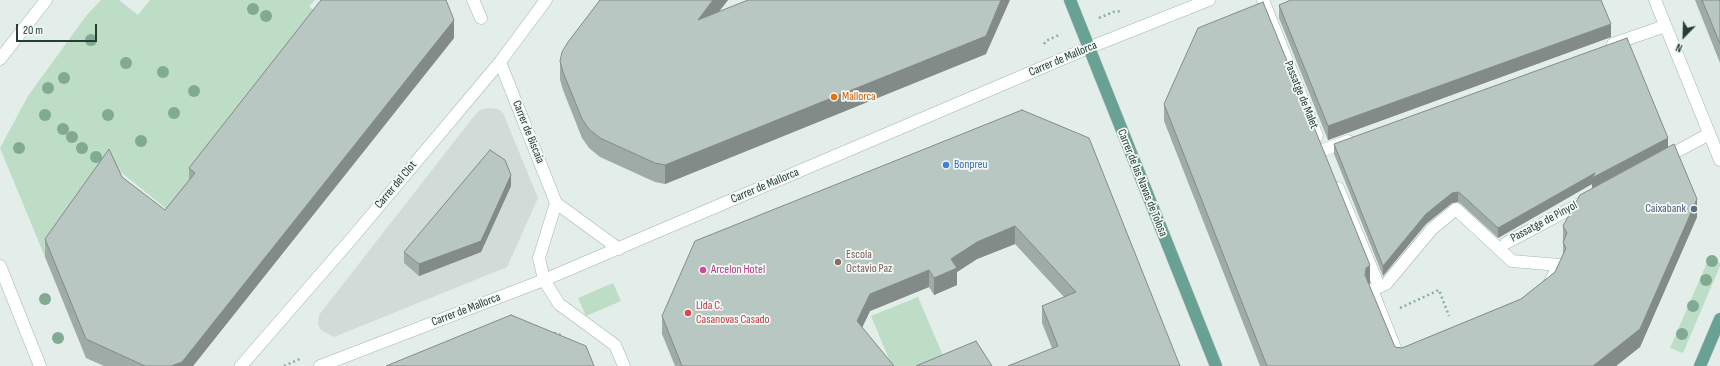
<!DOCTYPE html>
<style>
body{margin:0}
#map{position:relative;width:1720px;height:366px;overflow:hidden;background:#e3ede9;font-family:"Sofia Sans Condensed",sans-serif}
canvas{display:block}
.north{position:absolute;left:1664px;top:16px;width:40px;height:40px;-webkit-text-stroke:3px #f4f9f6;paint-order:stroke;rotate:203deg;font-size:11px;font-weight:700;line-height:16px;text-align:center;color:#233d37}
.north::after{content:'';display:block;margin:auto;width:14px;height:18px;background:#233d37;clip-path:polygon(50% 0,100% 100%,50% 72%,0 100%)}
.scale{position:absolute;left:16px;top:24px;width:81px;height:18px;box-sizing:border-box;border:2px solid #233d37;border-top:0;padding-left:5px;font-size:12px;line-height:14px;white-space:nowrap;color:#233d37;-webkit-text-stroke:3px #f4f9f6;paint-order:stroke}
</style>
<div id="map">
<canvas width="1720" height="366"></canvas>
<div class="north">N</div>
<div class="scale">20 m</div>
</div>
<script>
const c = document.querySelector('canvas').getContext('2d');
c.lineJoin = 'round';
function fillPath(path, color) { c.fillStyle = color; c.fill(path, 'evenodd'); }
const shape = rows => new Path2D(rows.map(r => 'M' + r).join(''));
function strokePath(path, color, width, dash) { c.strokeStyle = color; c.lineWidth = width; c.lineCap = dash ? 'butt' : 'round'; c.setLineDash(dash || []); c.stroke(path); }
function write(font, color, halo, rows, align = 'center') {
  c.font = font + ' "Sofia Sans Condensed",sans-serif'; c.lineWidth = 3.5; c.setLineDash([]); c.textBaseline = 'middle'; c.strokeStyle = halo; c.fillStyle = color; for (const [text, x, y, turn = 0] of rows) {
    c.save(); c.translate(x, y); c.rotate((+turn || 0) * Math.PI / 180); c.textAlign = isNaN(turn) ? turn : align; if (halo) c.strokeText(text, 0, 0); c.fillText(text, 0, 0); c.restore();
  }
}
fillPath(shape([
 [486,108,498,109,503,113,538,198,507,267,334,337,321,330,318,325,319,315,474,116,480,110]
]), '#d1dcd8');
fillPath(shape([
 [101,0,119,0,138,15,150,0,315,0,309,6,322,17,169,211,112,165,45,257,0,148,28,96,86,16],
 [1709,258,1720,263,1720,266,1683,353,1670,348],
 [613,283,621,301,586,316,578,298],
 [918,297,947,365,944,366,892,366,871,316]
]), '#bdddc6');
const minor = shape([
 [473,0,481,18],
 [1263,0,1317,136],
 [1655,0,1720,160],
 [1613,44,1665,26],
 [0,59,46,0],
 [500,62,556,203,619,249],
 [1323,150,1348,141],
 [1663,159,1709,134],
 [1338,188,1376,279],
 [556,203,539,258,544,280,559,304,615,345,624,366],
 [1456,209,1512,261,1559,265,1548,286,1516,311,1399,358,1372,290,1386,284,1432,229,1456,209],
 [1506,243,1587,200],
 [0,266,40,366],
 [241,366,353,237,500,62,546,0],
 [320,366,544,280,1088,48,1209,0]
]);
const major = shape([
 [1070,0,1216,366],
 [1700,366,1720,319]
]);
strokePath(minor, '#a6b5b0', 13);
strokePath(major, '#c1c9c7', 13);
strokePath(shape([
 [1099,18,1113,12,1121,11],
 [1044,44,1046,41,1061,34],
 [1400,308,1439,290,1449,316],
 [554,333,561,335],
 [284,366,302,358]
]), '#85afa3', 2.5, [2, 3]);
strokePath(minor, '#fff', 12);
strokePath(major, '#69a194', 12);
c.fillStyle = '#80aa92';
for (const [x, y] of [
 [253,9],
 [266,16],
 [91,40],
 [126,63],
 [163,72],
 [64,78],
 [48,88],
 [194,91],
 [174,113],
 [45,115],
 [108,115],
 [63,129],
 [72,137],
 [141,141],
 [19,148],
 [82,148],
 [96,157],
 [1712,261],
 [1706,280],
 [45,299],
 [1693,306],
 [1682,334],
 [58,338]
]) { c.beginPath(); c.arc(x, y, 6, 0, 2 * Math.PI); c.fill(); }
fillPath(shape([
 [600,0,728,0,718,12,986,54,665,184,655,182,600,157,589,148,582,138,563,90,560,80,560,61],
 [1695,0,1720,0,1720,63],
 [1279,5,1611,37,1328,140,1279,18],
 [454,38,193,366,104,366,86,358,45,257,45,239,122,177,165,210,189,180,189,168],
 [1164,104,1370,283,1369,284,1395,347,1402,348,1521,299,1555,272,1563,254,1563,226,1592,188,1592,184,1498,238,1461,204,1458,202,1452,203,1426,224,1383,276,1334,154,1334,144,1668,147,1697,217,1640,347,1616,366,1260,366,1164,121],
 [1022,110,1180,366,1052,348,1042,323,1042,306,1064,297,1015,244,977,259,957,272,957,285,934,295,929,287,870,311,862,328,894,366,675,366,662,334,662,316],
 [511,186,481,252,419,276,404,263,404,252]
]), '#9faba7');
fillPath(shape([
 [713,0,728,0,698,39,698,20],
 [1001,0,1010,0,986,54,665,184,665,165],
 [454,20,454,38,193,366,171,366],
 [1611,24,1611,37,1328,140,1328,126],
 [1668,138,1668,147,1592,188,1592,184,1498,238,1498,228,1595,173],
 [511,175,511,186,481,252,419,276,419,264],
 [1458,192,1458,202,1452,203,1426,224,1383,276,1383,266,1426,214,1452,193],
 [1697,199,1697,217,1640,347,1616,366,1593,366],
 [1015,226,1015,244,977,259,957,272,957,285,934,295,934,278,951,259,977,242],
 [1370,265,1370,283,1366,286,1365,275,1366,268],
 [929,270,929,287,870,311,857,338,857,321,870,294]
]), '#828b88');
const building = shape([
 [321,0,446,0,454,20,182,362,171,366,145,366,86,339,45,239,109,149,122,177,165,210,195,173,189,168,321,0],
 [600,0,713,0,698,20,748,0,1001,0,986,36,665,165,655,163,600,138,589,129,582,119,563,72,560,61,562,52,568,42,600,0],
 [1291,0,1601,0,1611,24,1328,126,1279,5,1291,0],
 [1702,0,1720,0,1720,44,1702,0],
 [1263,2,1370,265,1366,268,1365,275,1395,347,1402,348,1521,299,1555,272,1566,248,1563,242,1567,233,1563,226,1580,195,1674,144,1697,199,1640,329,1593,366,1267,366,1164,104,1198,28,1263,2],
 [1627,38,1668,138,1592,178,1595,173,1498,228,1461,194,1458,192,1452,193,1426,214,1383,266,1334,144,1627,38],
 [1022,110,1089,138,1180,366,1008,366,1058,346,1042,306,1076,292,1015,226,977,242,951,259,957,268,934,278,929,270,870,294,857,321,894,366,682,366,662,316,695,241,1022,110],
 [490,150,505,160,511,175,481,241,419,264,404,252,490,150],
 [511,315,586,346,594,366,386,366,511,315],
 [976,341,992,366,916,366,976,341]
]);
fillPath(building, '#b9c7c2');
strokePath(building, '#828b88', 1);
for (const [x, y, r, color] of [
 [834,97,4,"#e8710a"],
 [946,165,4,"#3f7fe0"],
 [1694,209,4,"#5c6f8a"],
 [838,262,4,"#8d6e63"],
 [703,270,4,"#d1479c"],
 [688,313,4,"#e0444e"]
]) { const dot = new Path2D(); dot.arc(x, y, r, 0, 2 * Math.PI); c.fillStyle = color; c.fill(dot); strokePath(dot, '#f4f9f6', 1.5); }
write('12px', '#233d37', '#f4f9f6', [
 ["Carrer de Mallorca",1063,59,-23],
 ["Passatge de Malet",1301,95,68],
 ["Carrer de Biscaia",528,132,68],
 ["Carrer de las Navas de Tolosa",1142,183,68],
 ["Carrer del Clot",396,185,-50],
 ["Carrer de Mallorca",765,186,-23],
 ["Passatge de Pinyol",1544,222,-28],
 ["Carrer de Mallorca",466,310,-21]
]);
write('12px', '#c56008', '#f4f9f6', [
 ["Mallorca",842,97]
], 'left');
write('12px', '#366cbe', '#f4f9f6', [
 ["Bonpreu",954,165]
], 'left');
write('12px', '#4e5e75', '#f4f9f6', [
 ["Caixabank",1686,209]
], 'right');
write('12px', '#785e54', '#f4f9f6', [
 ["Escola",846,255],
 ["Octavio Paz",846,269]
], 'left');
write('12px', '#b23c85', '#f4f9f6', [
 ["Arcelon Hotel",711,270]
], 'left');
write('12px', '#be3a42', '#f4f9f6', [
 ["Llda C.",696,306],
 ["Casanovas Casado",696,320]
], 'left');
</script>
